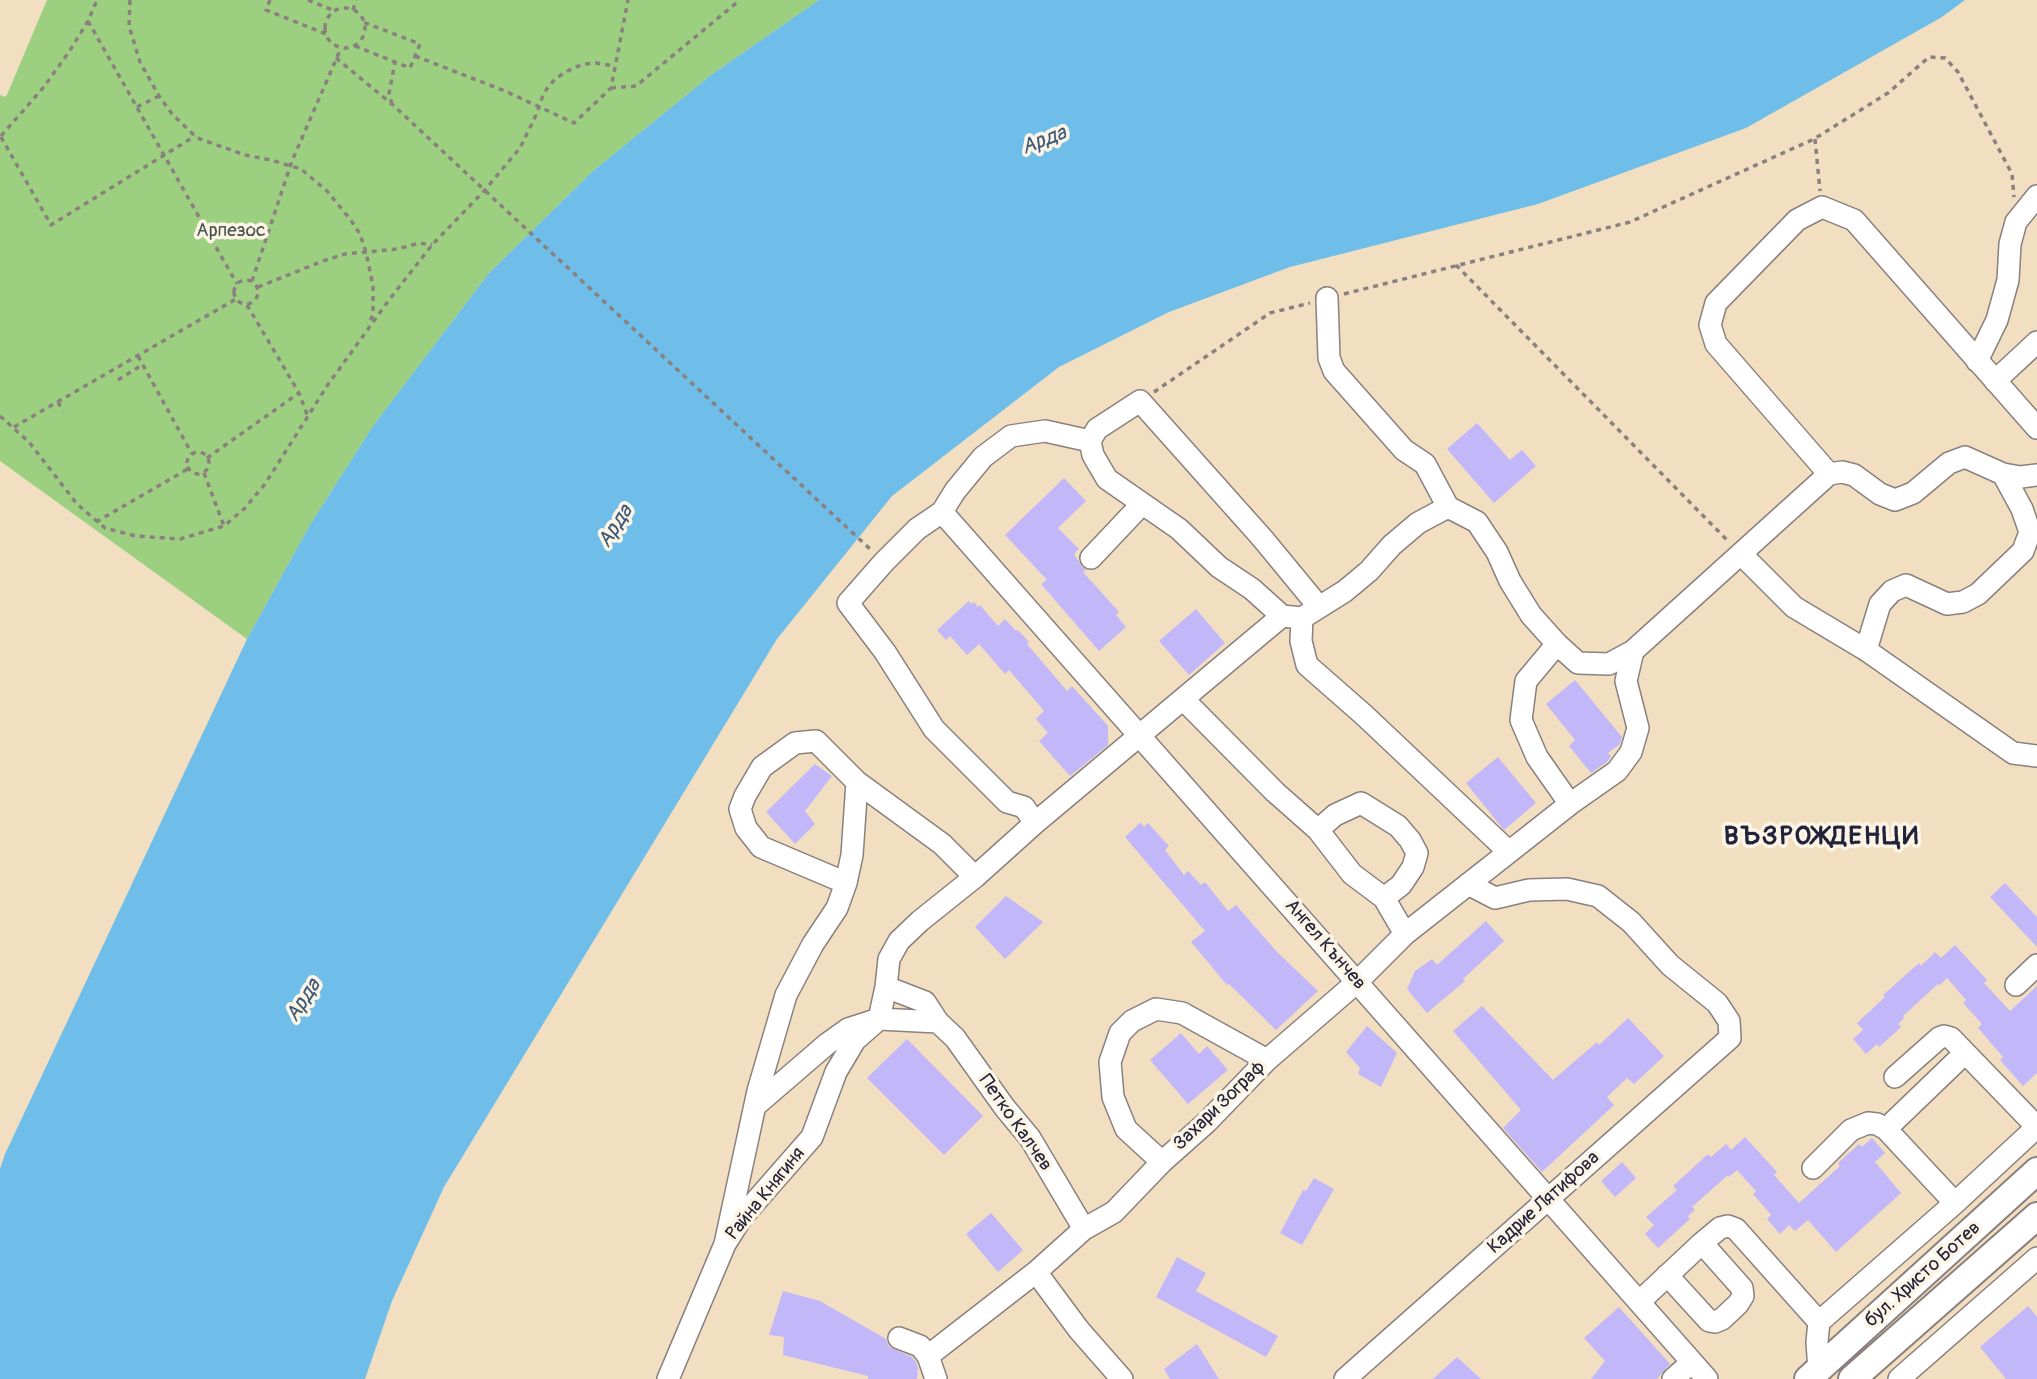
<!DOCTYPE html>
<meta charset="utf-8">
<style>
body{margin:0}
canvas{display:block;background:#f2dfc1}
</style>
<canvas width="2037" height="1379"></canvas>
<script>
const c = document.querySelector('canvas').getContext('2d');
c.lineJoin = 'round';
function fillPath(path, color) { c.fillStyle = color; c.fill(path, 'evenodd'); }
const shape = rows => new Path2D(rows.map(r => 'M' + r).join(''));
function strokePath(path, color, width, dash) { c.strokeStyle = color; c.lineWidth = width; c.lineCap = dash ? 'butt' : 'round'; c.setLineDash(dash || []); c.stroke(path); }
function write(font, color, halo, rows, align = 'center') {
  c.font = font + ' Pangolin,sans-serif'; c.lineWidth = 7; c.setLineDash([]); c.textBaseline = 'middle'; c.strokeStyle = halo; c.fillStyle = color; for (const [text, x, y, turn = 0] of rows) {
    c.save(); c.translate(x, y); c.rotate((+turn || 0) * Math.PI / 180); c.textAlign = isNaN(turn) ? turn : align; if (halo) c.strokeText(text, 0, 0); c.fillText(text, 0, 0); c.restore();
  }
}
fillPath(shape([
 [47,0,819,0,711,75,593,171,489,273,373,426,311,523,247,639,0,461,0,95,6,97]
]), '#9cd080');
fillPath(shape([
 [819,0,1965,0,1942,17,1746,128,1538,204,1290,267,1169,312,1059,367,892,496,777,639,444,1187,392,1301,365,1379,0,1379,0,1169,5,1154,247,639,311,523,373,426,489,273,593,171,711,75]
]), '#6fbde9');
fillPath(shape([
 [1477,423,1510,460,1522,450,1536,466,1494,503,1447,449],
 [1064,478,1086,501,1058,528,1079,549,1074,554,1082,567,1086,570,1083,572,1119,612,1116,615,1126,627,1099,651,1041,584,1047,580,1005,535],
 [969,601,971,604,974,602,978,607,980,605,998,626,1005,619,1016,631,1018,630,1029,642,1027,644,1067,691,1072,686,1108,726,1108,745,1070,776,1039,741,1048,733,1036,719,1044,711,1009,670,1005,674,979,644,967,655,950,636,946,640,937,630],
 [1196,609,1225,643,1189,675,1159,641],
 [1575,680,1622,737,1620,744,1608,753,1611,756,1608,761,1591,773,1569,746,1575,740,1546,704],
 [1498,757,1536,803,1504,830,1466,783],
 [815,764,832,776,805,811,815,824,795,844,766,812],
 [1141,822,1144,827,1148,823,1169,846,1165,850,1184,875,1188,871,1201,885,1205,882,1228,911,1236,905,1277,952,1318,991,1276,1030,1229,984,1227,985,1191,942,1205,931,1125,837],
 [2005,883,2037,917,2037,947,1990,897],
 [1006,896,1043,922,1005,959,975,927],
 [1486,921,1504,941,1463,979,1465,981,1427,1013,1407,989,1415,971,1432,959,1437,965],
 [1955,945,1987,980,1984,983,2010,1011,2037,986,2037,1073,2023,1086,2000,1060,2003,1057,1978,1028,1982,1024,1963,1003,1966,1000,1947,978,1940,985,1938,984,1903,1016,1904,1018,1898,1024,1901,1027,1879,1047,1877,1044,1866,1054,1853,1039,1863,1030,1857,1023,1885,997,1883,995,1919,963,1921,966,1935,952,1941,958],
 [1482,1006,1553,1080,1597,1042,1599,1045,1628,1018,1664,1056,1634,1084,1627,1078,1607,1097,1614,1105,1542,1172,1503,1128,1521,1110,1453,1031],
 [1367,1026,1397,1053,1381,1087,1358,1074,1360,1068,1346,1052],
 [1181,1033,1199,1054,1207,1046,1228,1070,1188,1104,1150,1060],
 [907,1039,983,1116,944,1155,867,1078],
 [1745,1137,1777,1172,1774,1175,1799,1203,1840,1166,1838,1163,1859,1144,1862,1147,1872,1138,1885,1153,1875,1162,1901,1193,1836,1252,1808,1220,1795,1231,1789,1225,1780,1234,1767,1219,1771,1215,1753,1194,1756,1191,1737,1170,1729,1177,1728,1175,1692,1207,1695,1210,1688,1216,1690,1219,1658,1248,1645,1234,1654,1225,1646,1217,1677,1190,1673,1186,1708,1154,1711,1157,1726,1144,1731,1150],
 [1622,1162,1636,1178,1615,1197,1601,1181],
 [1314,1178,1334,1189,1302,1245,1280,1233,1303,1190,1306,1191],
 [991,1213,1023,1250,998,1272,966,1234],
 [1177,1257,1206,1273,1196,1291,1278,1336,1266,1357,1156,1297],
 [783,1291,820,1301,886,1339,889,1347,912,1357,916,1362,918,1368,917,1379,868,1379,868,1376,783,1355,784,1337,769,1335],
 [2028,1306,2037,1317,2037,1379,2006,1379,1980,1347],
 [1619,1307,1670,1364,1657,1379,1591,1379,1605,1361,1584,1338],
 [1197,1344,1219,1379,1170,1379,1164,1369],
 [1457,1357,1481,1379,1433,1379]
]), '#c2b7f8');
const minor = shape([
 [1327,298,1329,358,1334,371,1404,450,1425,464,1448,507,1477,522,1497,552,1510,581,1531,615,1557,644,1578,663,1609,664,1633,651,1829,474,1842,472,1854,475,1880,494,1895,500,1913,493,1949,463,1965,457,2003,474,2021,477,2037,475],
 [1977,361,1997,320,2008,280,2010,244,2016,222,2037,196],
 [1995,381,2037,342],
 [1829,474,1716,344,1710,325,1716,303,1797,220,1822,207,1854,220,2037,428],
 [942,512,1707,1379],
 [1741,554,1794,607,1866,650,2013,753,2037,756],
 [1091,558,1141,505],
 [1282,616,1252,589,1219,567,1179,529,1107,479,1093,455,1090,441,1097,429,1140,401,1263,539,1319,607],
 [1302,618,1301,641,1307,665,1364,715,1509,852],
 [1557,644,1526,681,1521,720,1537,757,1570,804],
 [1866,650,1880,604,1892,591,1906,585,1947,604,1963,602,1978,594,2023,551,2030,532,2022,509,2003,474],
 [1183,699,1275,792,1318,830,1352,874,1384,898,1405,934],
 [1035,823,1024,807,1007,802,934,729,885,652,848,603,884,562,917,529,942,512,955,491,983,457,1011,436,1045,431,1090,441],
 [1318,830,1335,815,1361,803,1398,826,1410,840,1417,853,1413,867,1401,885,1384,898],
 [846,883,761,847,746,828,740,809,745,796,762,767,795,743,816,741,857,782,942,844,975,877],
 [2016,985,2037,965],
 [886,987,925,1002,938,1022,955,1038,1005,1108,1030,1138,1084,1229],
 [1895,1077,1939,1038,1944,1036,1951,1038,2037,1127],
 [755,1106,827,1044,848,1029,879,1019,886,987,889,959,899,941,920,921,975,877,1035,823,1282,616,1302,618,1345,591,1369,571,1392,545,1418,523,1448,507],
 [1886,1129,1965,1053],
 [1162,1162,1126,1129,1113,1097,1110,1062,1120,1033,1132,1021,1156,1009,1182,1013,1267,1060],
 [1813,1168,1851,1130,1868,1123,1877,1124,1886,1129,1955,1203],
 [725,1244,758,1091,786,995,813,944,837,908,846,883,852,855,857,782],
 [1036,1272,1079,1330,1122,1379],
 [1667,1275,1709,1321,1715,1322,1722,1319,1738,1304,1743,1296,1742,1288,1702,1243],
 [1639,1302,1702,1243,1720,1228,1728,1226,1736,1229,1819,1322],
 [899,1338,920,1346,928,1356,936,1379],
 [928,1356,1036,1272,1084,1229,1114,1212,1162,1162,1207,1122,1267,1060,1357,982,1405,934,1570,804,1617,771,1631,752,1638,728,1626,681,1633,651],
 [1819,1370,1817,1342,1819,1322,1955,1203,2037,1127],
 [668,1379,725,1244,742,1217,812,1137,836,1072,855,1040,879,1019,938,1022],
 [1345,1379,1730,1038,1729,1021,1717,1003,1670,965,1631,922,1598,896,1567,889,1529,890,1495,898,1468,884],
 [1673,1379,1692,1362],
 [1899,1379,2037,1258]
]);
const major = shape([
 [1808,1379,2037,1171],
 [1852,1379,2037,1216]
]);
strokePath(minor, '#8a807e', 24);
strokePath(major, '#8a807e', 30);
strokePath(shape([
 [130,0,129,26,140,62,159,96,172,114,195,136,200,139,245,155,271,160,301,169,327,191,350,219,360,234,366,252,373,286,373,315,368,325],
 [270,0,266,10,326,34],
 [308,0,335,11],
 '325 28a20 20 0 1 1 40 0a20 20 0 1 1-40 0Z',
 [353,10,356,0],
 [88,21,237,284],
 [355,46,410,68,420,44,363,22],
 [415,56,505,91,574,123,611,88,628,0],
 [336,58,393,105,870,549],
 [611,88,636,86,740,0],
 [392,104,389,94,395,62],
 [137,107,159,96],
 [1,136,43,88,69,52,88,21,97,0],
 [1,137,51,225,195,136],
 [1815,139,1820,191],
 [1456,265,1727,540],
 '234 292a12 12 0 1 1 24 0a12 12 0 1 1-24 0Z',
 [252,281,292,161,341,48],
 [258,287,323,261,345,254,397,249,420,243,432,245],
 [1344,294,1630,222,1814,139,1888,93,1929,57,1945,58,1958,72,2012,174,2014,197],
 [247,305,299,393,308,417],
 [138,356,192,454],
 [118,380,142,365],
 [1154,392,1270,313,1310,303],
 [58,402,63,411],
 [0,416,29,442,77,504,105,528,136,536,180,539,224,526,245,508,265,484,327,386,389,300,432,245,484,191,520,148,537,113,543,95,548,87,556,78,573,68,584,64,596,63,615,66],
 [14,427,236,299],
 '187 463a11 11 0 1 1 22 0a11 11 0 1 1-22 0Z',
 [207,458,299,393],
 [204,473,224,526],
 [96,522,188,469]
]), '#8a807e', 3.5, [5, 5]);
strokePath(minor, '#fff', 21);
strokePath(major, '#fff', 26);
write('19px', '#475650', '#fcf5e5', [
 ["Арпезос",231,231]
]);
write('19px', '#22223b', '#fcf5e5', [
 ["Ангел Кънчев",1325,945,49],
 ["Захари Зограф",1220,1106,-44],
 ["Петко Калчев",1015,1123,55],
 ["Райна Княгиня",766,1194,-51],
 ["Кадрие Лятифова",1544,1203,-42],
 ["бул. Христо Ботев",1923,1275,-42]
]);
write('italic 21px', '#3d5878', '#fcf5e5', [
 ["Арда",1044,141,-21],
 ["Арда",616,527,-57],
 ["Арда",304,1001,-57]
]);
c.letterSpacing = '2px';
write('bold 26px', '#22223b', '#fcf5e5', [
 ["ВЪЗРОЖДЕНЦИ",1822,837]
]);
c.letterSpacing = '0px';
</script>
